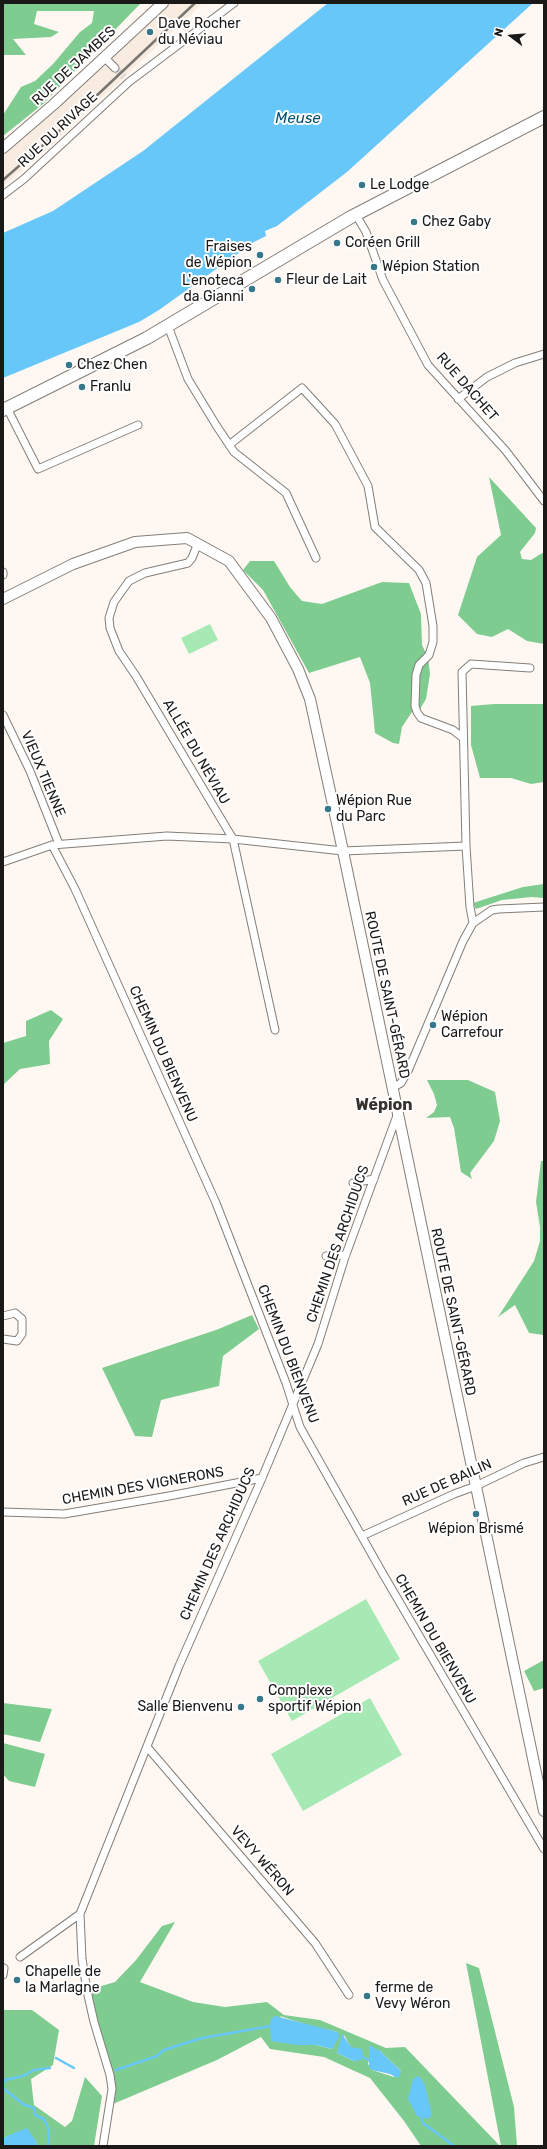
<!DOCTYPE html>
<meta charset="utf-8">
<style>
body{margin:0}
#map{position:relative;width:547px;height:2149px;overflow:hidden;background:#fff8f2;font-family:Rubik,sans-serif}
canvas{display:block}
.frame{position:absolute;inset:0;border:4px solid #1b1917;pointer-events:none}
.north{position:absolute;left:491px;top:16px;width:40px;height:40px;-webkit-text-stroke:3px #fff;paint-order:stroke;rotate:286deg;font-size:11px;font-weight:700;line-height:16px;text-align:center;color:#1b1917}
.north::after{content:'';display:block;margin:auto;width:14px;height:18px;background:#1b1917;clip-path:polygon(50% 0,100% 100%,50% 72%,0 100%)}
</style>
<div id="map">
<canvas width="547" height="2149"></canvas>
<div class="frame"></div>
<div class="north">N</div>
</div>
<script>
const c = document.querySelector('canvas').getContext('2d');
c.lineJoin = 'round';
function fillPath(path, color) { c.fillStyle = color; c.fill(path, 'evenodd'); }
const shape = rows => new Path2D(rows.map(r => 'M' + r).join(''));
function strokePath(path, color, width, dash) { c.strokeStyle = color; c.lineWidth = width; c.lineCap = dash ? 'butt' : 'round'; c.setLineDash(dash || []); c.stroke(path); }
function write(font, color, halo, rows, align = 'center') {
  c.font = font + ' Rubik,sans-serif'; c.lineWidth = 4; c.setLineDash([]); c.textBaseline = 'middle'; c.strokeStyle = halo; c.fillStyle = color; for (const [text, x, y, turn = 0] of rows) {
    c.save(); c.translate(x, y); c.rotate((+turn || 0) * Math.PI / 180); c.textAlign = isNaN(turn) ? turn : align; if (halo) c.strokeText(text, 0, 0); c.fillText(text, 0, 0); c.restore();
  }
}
fillPath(shape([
 [163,3,203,3,44,152,3,186,3,148]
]), '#f8ece0');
fillPath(shape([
 [210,624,218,640,189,654,181,638],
 [366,1599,400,1659,292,1721,258,1661],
 [370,1698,402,1755,303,1811,271,1754]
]), '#a7e9b5');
fillPath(shape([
 [3,3,141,3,43,104,3,136,3,115,21,87,35,81,53,64,80,32,92,23,94,11,37,11,34,24,59,32,51,37,13,39,26,55,3,55],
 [489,477,536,528,535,533,520,552,522,559,531,560,544,552,544,644,527,641,508,629,492,637,477,634,458,615,477,557,501,535],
 [250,561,274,561,290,587,302,601,322,604,382,582,409,583,421,614,422,645,428,657,430,674,426,699,420,709,412,712,402,727,399,744,393,743,375,733,370,683,360,657,309,673,263,590,243,570],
 [494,704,544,704,544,782,531,784,511,778,480,778,471,745,471,706],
 [544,884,544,898,532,897,502,900,476,909,473,903,523,887],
 [51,1010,63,1019,49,1041,50,1064,20,1069,3,1085,3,1043,26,1036,26,1021],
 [427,1080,468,1080,495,1092,500,1121,494,1141,470,1173,472,1179,461,1172,454,1128,450,1117,426,1118,434,1112,437,1105,434,1094],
 [541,1161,544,1161,544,1335,529,1333,515,1305,498,1317,534,1261,540,1241,540,1227,536,1202],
 [252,1315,259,1329,223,1356,219,1386,161,1400,152,1437,135,1436,102,1368,216,1330],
 [544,1660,544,1688,534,1691,524,1671],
 [3,1703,52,1709,40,1742,3,1734],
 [3,1743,45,1754,35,1787,9,1781,3,1774],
 [175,1922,140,1982,193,2002,225,2007,267,2002,284,2015,320,2020,386,2048,405,2047,500,2146,421,2146,404,2121,370,2078,324,2057,270,2049,261,2037,217,2060,113,2104,88,1990,115,1982,136,1960,162,1926],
 [280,2016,307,2025,338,2032,332,2049,316,2045,298,2045],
 [344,2035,351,2048,354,2061,337,2053],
 [380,2051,401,2071,394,2077,372,2070,368,2064,370,2052],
 [466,1963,479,1968,514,2107,517,2146,501,2146],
 [3,2010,32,2010,59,2030,53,2065,31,2079,34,2105,65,2127,72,2121,85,2077,102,2096,94,2146,37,2146,36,2141,7,2136,3,2139]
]), '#7fcc91');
fillPath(shape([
 [328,3,533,3,347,172,277,226,265,231,266,236,254,242,159,310,139,322,3,378,3,233,53,211,143,151],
 [275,2016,338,2032,339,2037,332,2049,316,2045,298,2045,271,2041,270,2025,271,2019],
 [342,2034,351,2047,362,2049,363,2054,361,2060,354,2061,337,2053],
 [369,2045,380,2051,401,2071,400,2076,397,2078,390,2074,372,2070,369,2067],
 [418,2076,424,2082,432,2115,428,2119,417,2116,408,2099,413,2079],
 [27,2128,36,2141,37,2146,3,2146,3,2139,7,2136]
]), '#68c7f9');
strokePath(shape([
 [361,2056,370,2061],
 [56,2058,74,2068],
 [116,2070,157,2056,164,2050,202,2038,271,2026],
 [3,2084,5,2080,23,2076,34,2070,50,2068],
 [3,2088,23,2104,34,2108,35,2115,44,2119,49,2130,48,2146],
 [421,2115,423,2123,454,2146]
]), '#68c7f9', 2.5);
strokePath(shape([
 [115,68,124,77]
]), '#ddd7d1', 7, [7, 3.5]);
const street = shape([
 [104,57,115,68],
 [3,195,24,179,129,82,234,3],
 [356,215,366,232,383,280,428,365,506,451,544,501],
 [168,326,188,379,216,425,234,452,286,493,316,558],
 [458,399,487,377,515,363,544,354],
 [7,408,38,469,138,425],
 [229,445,302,388,335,424,368,486,375,527,419,570,426,583,433,626,433,642,429,655,419,665,416,675,415,706,417,712,421,718,453,730,463,738],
 [198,543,192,558,188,563,145,573,129,581,114,602,109,618,110,628,119,651,136,676,233,839,275,1030],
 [3,572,3,575],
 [3,715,30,771,59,844],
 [52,845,75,889,216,1203,286,1383,300,1427,383,1574,544,1849],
 [3,862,52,845,167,836,233,839,343,851,466,846],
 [473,923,470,907,466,846,462,672,471,664,530,668],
 [392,1088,401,1083,408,1071,463,941,473,923,492,910,499,909,544,907],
 [353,1183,374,1179],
 [326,1256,346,1255],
 [3,1316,15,1313,22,1319,22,1334,17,1341,3,1339],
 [3,1512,64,1514,169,1496,262,1478],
 [362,1536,454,1494,476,1486,524,1463,544,1457],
 [148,1748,315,1943,349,1995],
 [80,1914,82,1959,87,1991,94,2022,110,2075,112,2089,103,2146],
 [20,1957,80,1914,179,1666,262,1478,318,1344,345,1257,398,1113],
 [3,1975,4,1968]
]);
const secondary = shape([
 [3,148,53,105,163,3],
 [3,599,73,564,135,542,187,538,229,561,271,618,298,669,310,699,343,851,544,1811]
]);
const primary = shape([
 [3,410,147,338,351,217,544,117]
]);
strokePath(street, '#847e78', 9);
strokePath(secondary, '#847e78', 12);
strokePath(primary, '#847e78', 14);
strokePath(street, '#fff', 7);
strokePath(secondary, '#fff', 10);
strokePath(primary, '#fff', 12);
strokePath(shape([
 [3,180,58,132,195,3]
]), '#797571', 2.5);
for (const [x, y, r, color] of [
 [150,32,4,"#36788a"],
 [362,185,4,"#36788a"],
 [414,222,4,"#36788a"],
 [337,243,4,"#36788a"],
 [260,255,4,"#36788a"],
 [374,267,4,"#36788a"],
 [278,280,4,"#36788a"],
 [252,289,4,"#36788a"],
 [69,365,4,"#36788a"],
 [82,387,4,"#36788a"],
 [328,809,4,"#36788a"],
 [433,1025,4,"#36788a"],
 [476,1514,4,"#36788a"],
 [260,1699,4,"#36788a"],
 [241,1707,4,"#36788a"],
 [17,1980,4,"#36788a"],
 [367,1996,4,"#36788a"]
]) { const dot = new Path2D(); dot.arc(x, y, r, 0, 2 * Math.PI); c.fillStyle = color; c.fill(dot); strokePath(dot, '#fff', 1.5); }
write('14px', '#1b1917', '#fff', [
 ["Dave Rocher",158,24],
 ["du Néviau",158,40],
 ["Le Lodge",370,185],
 ["Chez Gaby",422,222],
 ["Coréen Grill",345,243],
 ["Fraises",252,247,"right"],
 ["de Wépion",252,263,"right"],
 ["Wépion Station",382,267],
 ["Fleur de Lait",286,280],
 ["L'enoteca",244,281,"right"],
 ["da Gianni",244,297,"right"],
 ["Chez Chen",77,365],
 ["Franlu",90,387],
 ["Wépion Rue",336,801],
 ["du Parc",336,817],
 ["Wépion",441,1017],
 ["Carrefour",441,1033],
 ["Wépion Brismé",476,1529,"center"],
 ["Complexe",268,1691],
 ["sportif Wépion",268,1707],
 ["Salle Bienvenu",233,1707,"right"],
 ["Chapelle de",25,1972],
 ["la Marlagne",25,1988],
 ["ferme de",375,1988],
 ["Vevy Wéron",375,2004]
], 'left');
write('14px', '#1b1917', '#fff', [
 ["RUE DE JAMBES",74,66,-43],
 ["RUE DU RIVAGE",58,130,-43],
 ["RUE DACHET",467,387,49],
 ["ALLÉE DU NÉVIAU",196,752,60],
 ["VIEUX TIENNE",43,774,67],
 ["ROUTE DE SAINT-GÉRARD",387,995,78],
 ["CHEMIN DU BIENVENU",163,1054,66],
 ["CHEMIN DES ARCHIDUCS",338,1244,-71],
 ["ROUTE DE SAINT-GÉRARD",453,1312,78],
 ["CHEMIN DU BIENVENU",288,1354,69],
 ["RUE DE BAILIN",447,1483,-24],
 ["CHEMIN DES VIGNERONS",143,1486,-10],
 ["CHEMIN DES ARCHIDUCS",218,1544,-66],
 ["CHEMIN DU BIENVENU",435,1639,60],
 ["VEVY WÉRON",262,1861,49]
]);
write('italic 15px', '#005171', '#fff', [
 ["Meuse",298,119]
]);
write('bold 16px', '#36312c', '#fff', [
 ["Wépion",384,1105]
]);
</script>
